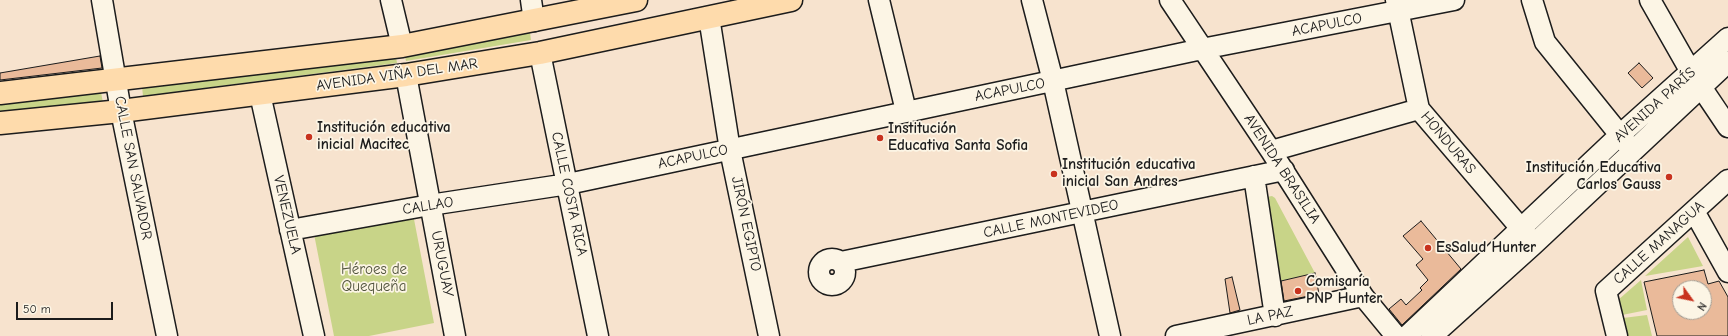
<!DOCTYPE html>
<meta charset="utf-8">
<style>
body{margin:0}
#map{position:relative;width:1728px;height:336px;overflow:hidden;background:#f7e3ce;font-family:"Comic Neue",sans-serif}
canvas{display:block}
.north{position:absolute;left:1672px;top:280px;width:40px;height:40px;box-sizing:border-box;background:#fcf5e5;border:1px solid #a29e95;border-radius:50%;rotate:123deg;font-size:11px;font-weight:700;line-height:16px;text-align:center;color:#1c1c1c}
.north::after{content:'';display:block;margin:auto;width:14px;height:18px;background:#c8321e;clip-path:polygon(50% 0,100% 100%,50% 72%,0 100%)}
.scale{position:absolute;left:16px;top:302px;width:97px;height:18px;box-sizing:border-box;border:2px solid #1c1c1c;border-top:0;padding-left:5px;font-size:12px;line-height:14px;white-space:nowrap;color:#1c1c1c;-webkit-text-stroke:3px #fcf5e5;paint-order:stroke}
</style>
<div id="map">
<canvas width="1728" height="336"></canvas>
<div class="north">N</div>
<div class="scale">50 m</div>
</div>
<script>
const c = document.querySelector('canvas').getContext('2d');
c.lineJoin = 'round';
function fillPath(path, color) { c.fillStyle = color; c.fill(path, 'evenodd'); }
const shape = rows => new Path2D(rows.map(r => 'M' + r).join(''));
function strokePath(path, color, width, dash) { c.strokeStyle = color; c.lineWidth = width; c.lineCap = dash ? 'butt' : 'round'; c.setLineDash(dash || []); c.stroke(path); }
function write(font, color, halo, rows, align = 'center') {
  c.font = font + ' "Comic Neue",sans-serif'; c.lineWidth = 3.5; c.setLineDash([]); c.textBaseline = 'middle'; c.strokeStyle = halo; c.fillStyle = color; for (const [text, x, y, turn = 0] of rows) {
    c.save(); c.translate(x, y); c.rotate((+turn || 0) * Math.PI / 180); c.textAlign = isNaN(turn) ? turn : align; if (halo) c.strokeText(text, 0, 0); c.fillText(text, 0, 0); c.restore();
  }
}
fillPath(shape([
 [530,32,531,40,406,61,404,53],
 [396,57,397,63,143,96,142,87],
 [101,92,103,103,0,114,0,103],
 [1272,196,1275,198,1315,273,1276,282,1256,199],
 [413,214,434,323,369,336,334,336,314,234],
 [1688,237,1703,266,1645,276],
 [1641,280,1647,310,1622,315,1618,300],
 [1647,315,1652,336,1627,336,1623,318]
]), '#c8d488');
const building = shape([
 [100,56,102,68,0,80,0,73,100,56],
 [1639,63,1653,78,1642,88,1628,73,1639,63],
 [1421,221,1461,269,1402,325,1389,309,1401,299,1406,305,1422,290,1420,288,1428,280,1416,265,1423,259,1403,236,1421,221],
 [1704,270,1708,284,1719,281,1728,297,1728,336,1657,336,1644,282,1704,270],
 [1680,288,1704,288,1704,312,1680,312,1680,288],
 [1315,273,1319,294,1284,301,1281,281,1315,273],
 [1232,277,1240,310,1230,313,1225,279,1232,277]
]);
fillPath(building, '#eaba9a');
strokePath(building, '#1c1c1c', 1);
const minor = shape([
 [102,0,121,111,167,336],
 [391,0,402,46],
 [531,0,534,21],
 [879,0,906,111],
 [1032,0,1053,81,1110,336],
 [1170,0,1271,151,1363,296,1396,336],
 [1396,0,1419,109,1530,239],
 [1532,0,1545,42,1628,145],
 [1650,0,1691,72,1728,127],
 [709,17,730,150,769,336],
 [540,53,598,336],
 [406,75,455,336],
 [260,94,314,336],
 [1271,151,1419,109],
 [1254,176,1275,316],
 [1694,211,1728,272],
 [290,230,430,205,568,184,1202,49,1454,0],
 '819 272a13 13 0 1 1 26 0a13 13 0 1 1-26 0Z',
 [841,262,1284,170],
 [1176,336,1363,296],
 [1407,336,1621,134,1728,38],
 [1432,336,1534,244,1728,62],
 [1617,336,1606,291,1728,180]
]);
const major = shape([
 [0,93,402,46,636,0],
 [0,123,121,111,406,75,540,53,791,0]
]);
strokePath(minor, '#1c1c1c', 23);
strokePath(major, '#1c1c1c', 25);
strokePath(minor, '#fcf5e5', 20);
strokePath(major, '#fedbac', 22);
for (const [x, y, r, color] of [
 [309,137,4,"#c8321e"],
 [880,138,4,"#c8321e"],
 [1054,174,4,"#c8321e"],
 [1669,177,4,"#c8321e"],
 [1428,248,4,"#c8321e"],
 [1298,291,4,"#c8321e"]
]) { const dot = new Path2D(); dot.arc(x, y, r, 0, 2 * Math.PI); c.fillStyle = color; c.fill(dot); strokePath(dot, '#fcf5e5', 1.5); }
write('15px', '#1c1c1c', '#fcf5e5', [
 ["ACAPULCO",1327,25,-11],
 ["AVENIDA VIÑA DEL MAR",397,75,-8],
 ["ACAPULCO",1010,90,-11],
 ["AVENIDA PARÍS",1655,105,-42],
 ["HONDURAS",1448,143,50],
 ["ACAPULCO",693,157,-12],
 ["CALLE SAN SALVADOR",133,168,79],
 ["AVENIDA BRASILIA",1282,169,57],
 ["CALLE COSTA RICA",569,194,78],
 ["CALLAO",428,206,-9],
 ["VENEZUELA",287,215,77],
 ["CALLE MONTEVIDEO",1051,219,-12],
 ["JIRÓN EGIPTO",746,224,78],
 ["CALLE MANAGUA",1659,243,-42],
 ["URUGUAY",442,264,79],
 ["LA PAZ",1270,316,-12]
]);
write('bold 15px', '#1c1c1c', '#fcf5e5', [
 ["Institución educativa",317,128],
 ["inicial Macitec",317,145],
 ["Institución",888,129],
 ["Educativa Santa Sofia",888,146],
 ["Institución educativa",1062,165],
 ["inicial San Andres",1062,182],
 ["Institución Educativa",1661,168,"right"],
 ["Carlos Gauss",1661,185,"right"],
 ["EsSalud Hunter",1436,248],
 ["Comisaría",1306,282],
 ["PNP Hunter",1306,299]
], 'left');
write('15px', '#50533c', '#fcf5e5', [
 ["Héroes de",374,270],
 ["Quequeña",374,287]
]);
</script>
